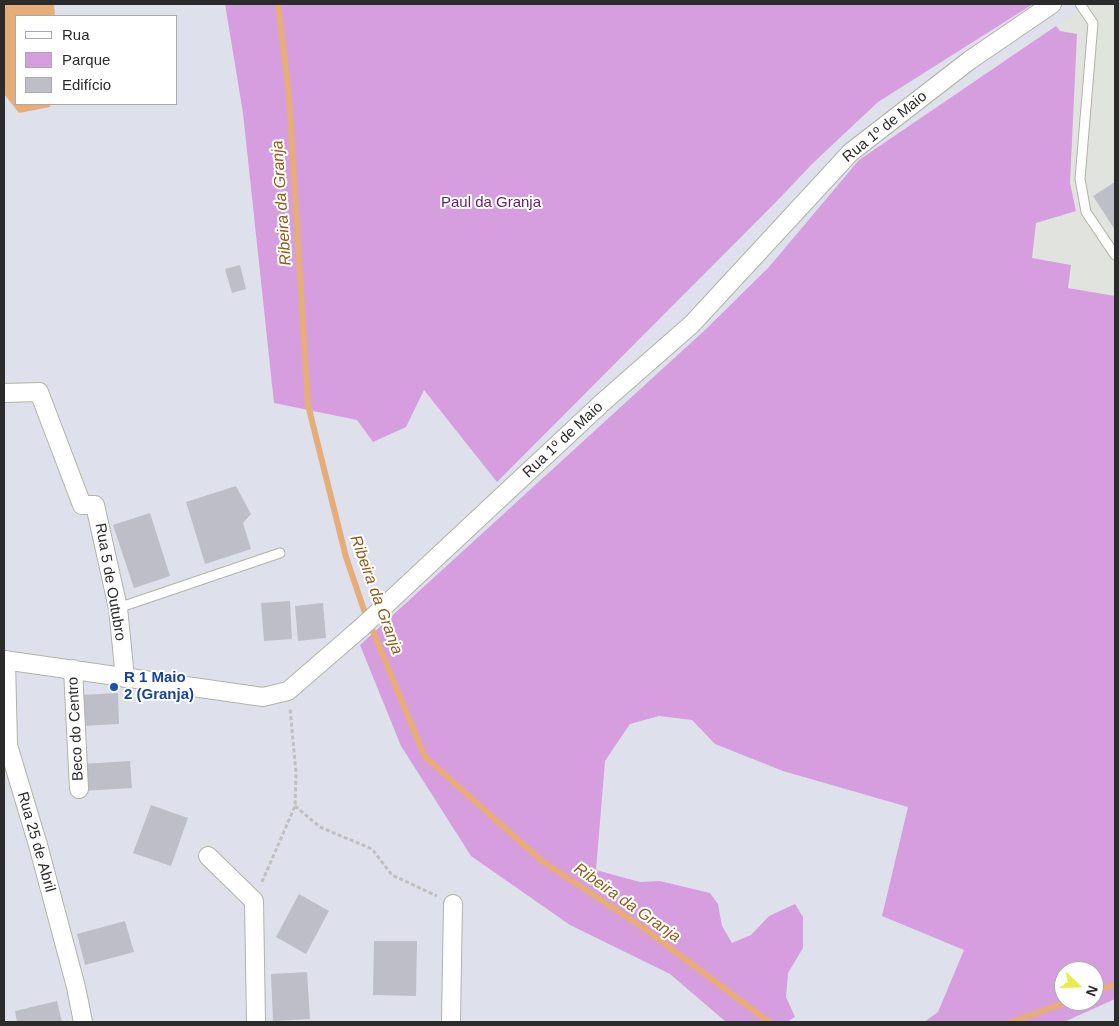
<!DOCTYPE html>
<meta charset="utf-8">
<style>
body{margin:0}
#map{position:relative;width:1119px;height:1026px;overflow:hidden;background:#dee1eb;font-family:Arial,sans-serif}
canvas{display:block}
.frame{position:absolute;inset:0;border:5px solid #2b2b2b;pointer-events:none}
.legend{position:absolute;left:15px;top:15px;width:162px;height:90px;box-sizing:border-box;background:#fff;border:1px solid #aaa;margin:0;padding:6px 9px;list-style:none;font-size:15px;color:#2b2b2b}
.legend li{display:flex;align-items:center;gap:10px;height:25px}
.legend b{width:25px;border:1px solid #aaa}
.north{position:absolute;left:1054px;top:961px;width:50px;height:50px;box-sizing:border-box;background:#fff;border:1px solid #aaa;border-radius:50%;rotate:111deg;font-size:14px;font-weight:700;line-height:20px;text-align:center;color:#2b2b2b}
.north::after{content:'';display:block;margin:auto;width:18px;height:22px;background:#e8ed49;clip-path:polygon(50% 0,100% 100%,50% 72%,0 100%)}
</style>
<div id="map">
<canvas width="1119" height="1026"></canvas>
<div class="frame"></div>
<ul class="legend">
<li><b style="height:6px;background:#fff"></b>Rua</li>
<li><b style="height:14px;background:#d69ede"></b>Parque</li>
<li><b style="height:14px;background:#bdbec7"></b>Edifício</li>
</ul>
<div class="north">N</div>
</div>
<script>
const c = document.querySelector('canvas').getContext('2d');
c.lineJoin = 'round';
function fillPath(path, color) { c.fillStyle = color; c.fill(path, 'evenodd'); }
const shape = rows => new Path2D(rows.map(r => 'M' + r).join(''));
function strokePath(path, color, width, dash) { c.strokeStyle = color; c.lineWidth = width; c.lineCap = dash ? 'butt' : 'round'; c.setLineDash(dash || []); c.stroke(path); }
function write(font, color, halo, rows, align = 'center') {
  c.font = font + ' Arial,sans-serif'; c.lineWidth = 4; c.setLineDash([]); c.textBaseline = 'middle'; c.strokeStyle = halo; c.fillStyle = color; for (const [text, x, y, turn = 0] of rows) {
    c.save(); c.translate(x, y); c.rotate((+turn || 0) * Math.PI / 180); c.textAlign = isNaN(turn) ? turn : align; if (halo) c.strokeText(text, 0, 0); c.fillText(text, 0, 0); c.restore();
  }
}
fillPath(shape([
 [1090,4,1115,4,1115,296,1068,288,1031,258,1035,223,1076,211,1070,183,1060,31,1056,26]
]), '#e1e4de');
fillPath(shape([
 [225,4,1033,4,878,102,812,164,776,202,497,482,424,390,406,427,373,442,357,420,274,403,243,113],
 [1056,26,1060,31,1077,34,1070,183,1076,211,1036,223,1032,258,1071,265,1068,288,1115,296,1115,999,1064,1022,924,1022,938,1012,964,950,882,916,908,807,783,771,715,744,692,720,659,716,630,724,605,761,596,870,640,882,660,881,710,893,718,904,722,926,732,943,751,935,769,916,795,904,803,917,803,948,788,973,786,997,795,1017,787,1022,726,1022,670,974,570,925,471,856,401,746,360,645,705,330,769,267,859,160],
 [1064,971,1094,971,1094,1001,1064,1001]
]), '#d69ede');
fillPath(shape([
 [4,4,54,4,55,16,16,16,16,104,51,104,50,107,19,113,4,94]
]), '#e6ad78');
strokePath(shape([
 [278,4,289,96,308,405,346,557,364,610,425,757,542,861,642,927,769,1022],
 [1094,992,1115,984],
 [1011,1022,1070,1001]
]), '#e6ad78', 6);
fillPath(shape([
 [1115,182,1115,230,1093,196],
 [240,265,246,289,232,293,225,269],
 [236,486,251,514,243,523,251,549,205,564,186,502],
 [150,513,170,576,134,588,113,525],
 [290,601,292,639,264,641,261,603],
 [323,603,326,638,298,641,295,606],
 [118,693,119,724,82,726,81,695],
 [130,761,132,788,82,791,81,764],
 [151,805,188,818,171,866,133,853],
 [299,894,329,911,306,954,276,937],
 [125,921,134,952,85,965,77,934],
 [374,941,417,941,416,996,373,995],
 [307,972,310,1019,273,1021,271,974],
 [57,1001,62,1022,17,1022,15,1011]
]), '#bdbec7');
const lane = shape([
 [1080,4,1093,23,1080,179,1086,212,1115,255],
 [118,608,280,553]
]);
const street = shape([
 [4,393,39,392,82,505,95,505,118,608,125,678],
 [4,660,263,697,288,691,362,627,603,402,692,324,851,152,970,60,1052,4],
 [6,660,8,745,38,845,76,987,83,1022],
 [73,669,79,789],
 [208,856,254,901,256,1022],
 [451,1022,453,904]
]);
strokePath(lane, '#b2b2a7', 11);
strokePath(street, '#b2b2a7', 20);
strokePath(shape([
 [295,806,320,827,372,849,392,875,437,896],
 [262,882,295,806,296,773,290,708]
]), '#bfbfbf', 3, [4, 2.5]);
strokePath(lane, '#fff', 9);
strokePath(street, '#fff', 18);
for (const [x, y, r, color] of [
 [114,687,5,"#1a4fb4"]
]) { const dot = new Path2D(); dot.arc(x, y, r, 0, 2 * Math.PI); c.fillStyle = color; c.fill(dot); strokePath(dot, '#fff', 2); }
write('15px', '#2b2b2b', '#fff', [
 ["Rua 1º de Maio",885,127,-39],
 ["Rua 1º de Maio",563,440,-43],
 ["Rua 5 de Outubro",110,582,80],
 ["Beco do Centro",76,729,-93],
 ["Rua 25 de Abril",36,842,74]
]);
write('15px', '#631f62', '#fff', [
 ["Paul da Granja",491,203]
]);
write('bold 15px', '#164399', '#fff', [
 ["R 1 Maio",124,678],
 ["2 (Granja)",124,695]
], 'left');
write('italic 16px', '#925c17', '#fff', [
 ["Ribeira da Granja",282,203,-94],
 ["Ribeira da Granja",376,595,70],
 ["Ribeira da Granja",627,903,35]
]);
</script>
